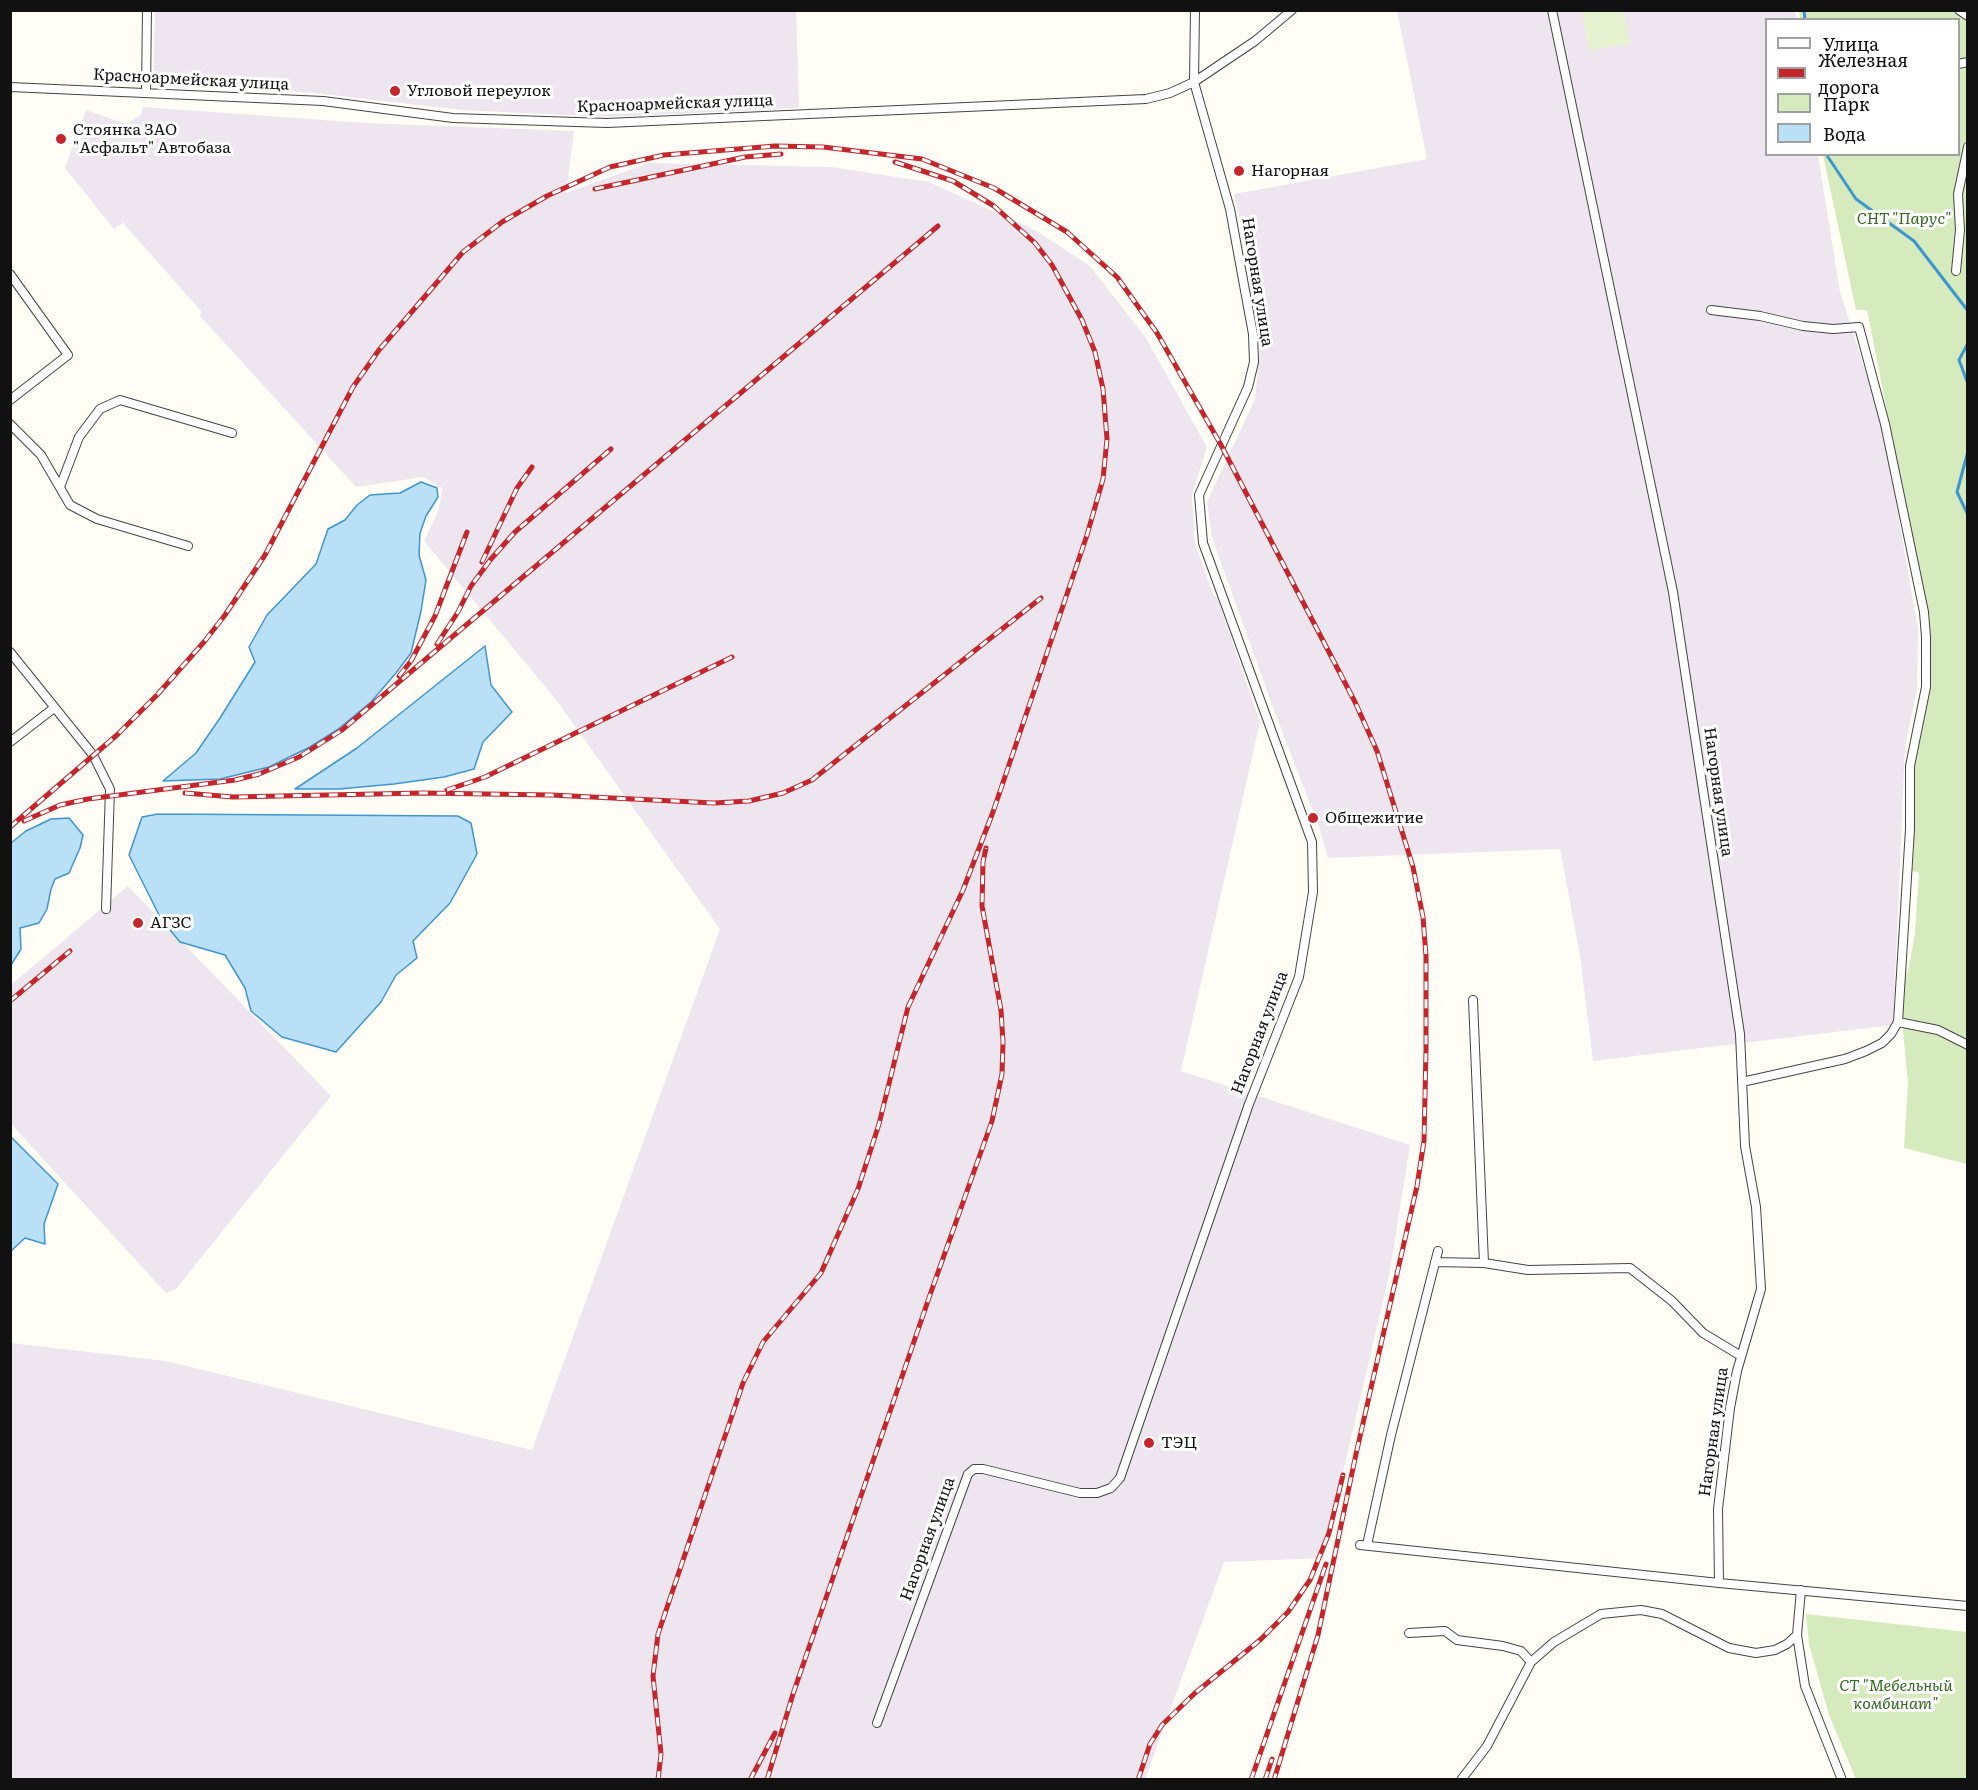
<!DOCTYPE html>
<meta charset="utf-8">
<style>
body{margin:0}
#map{position:relative;width:1978px;height:1790px;overflow:hidden;background:#fffdf5;font-family:Literata,serif}
canvas{display:block}
.frame{position:absolute;inset:0;border:12px solid #111;pointer-events:none}
.legend{position:absolute;left:1765px;top:18px;width:195px;height:138px;box-sizing:border-box;background:#fff;border:2px solid #a0a0a0;margin:0;padding:8px 10px;list-style:none;font-size:18px;color:#111}
.legend li{display:flex;align-items:center;gap:12px;height:30px}
.legend b{width:30px;border:2px solid #a0a0a0}
</style>
<div id="map">
<canvas width="1978" height="1790"></canvas>
<div class="frame"></div>
<ul class="legend">
<li><b style="height:8px;background:#fff"></b>Улица</li>
<li><b style="height:8px;background:#c4262e"></b>Железная дорога</li>
<li><b style="height:16px;background:#d5ebbd"></b>Парк</li>
<li><b style="height:16px;background:#b9e0f7"></b>Вода</li>
</ul>
</div>
<script>
const c = document.querySelector('canvas').getContext('2d');
c.lineJoin = 'round';
function fillPath(path, color) { c.fillStyle = color; c.fill(path, 'evenodd'); }
const shape = rows => new Path2D(rows.map(r => 'M' + r).join(''));
function strokePath(path, color, width, dash) { c.strokeStyle = color; c.lineWidth = width; c.lineCap = dash ? 'butt' : 'round'; c.setLineDash(dash || []); c.stroke(path); }
function write(font, color, halo, rows, align = 'center') {
  c.font = font + ' Literata,serif'; c.lineWidth = 6; c.setLineDash([]); c.textBaseline = 'middle'; c.strokeStyle = halo; c.fillStyle = color; for (const [text, x, y, turn = 0] of rows) {
    c.save(); c.translate(x, y); c.rotate((+turn || 0) * Math.PI / 180); c.textAlign = isNaN(turn) ? turn : align; if (halo) c.strokeText(text, 0, 0); c.fillText(text, 0, 0); c.restore();
  }
}
fillPath(shape([
 [155,11,796,11,799,108,608,117,462,110,314,93,153,82],
 [1397,11,1795,11,1796,19,1766,20,1766,154,1818,155,1840,292,1882,423,1918,629,1917,689,1905,746,1893,1025,1593,1061,1580,956,1560,849,1328,858,1319,827,1275,713,1212,538,1207,502,1255,399,1261,337,1246,247,1234,194,1427,159],
 [143,107,365,123,574,131,566,193,649,163,831,167,929,182,1037,231,1090,266,1146,338,1207,447,1192,495,1195,543,1214,596,1217,597,1260,722,1181,1071,1410,1145,1390,1271,1323,1558,1224,1562,1145,1779,11,1780,11,1343,166,1361,532,1450,720,929,554,697,424,541,439,509,442,488,423,477,356,487,200,316,201,311,123,223,114,229,65,168,86,110,126,124,141,115],
 [128,886,331,1096,176,1289,166,1293,11,1124,11,985]
]), '#eee6ef');
fillPath(shape([
 [1799,11,1967,11,1967,1164,1904,1148,1908,1084,1902,1020,1903,973,1908,973,1915,933,1919,872,1909,871,1912,774,1917,743,1928,619,1867,310,1856,310,1823,155,1958,154,1958,20,1800,19],
 [1806,1614,1967,1632,1967,1779,1856,1779,1829,1715,1809,1644]
]), '#d5ebbd');
fillPath(shape([
 [1582,11,1624,11,1630,44,1589,50]
]), '#e6f2cf');
const water = shape([
 [421,482,437,488,438,497,426,516,420,533,419,555,426,580,421,611,411,653,396,673,371,702,337,730,310,747,269,767,220,779,163,781,196,753,220,718,255,662,249,647,267,615,316,564,328,529,345,520,357,505,370,495,400,493,421,482],
 [485,646,491,685,512,712,483,742,474,769,444,777,394,784,339,789,295,789,357,748,485,646],
 [158,814,458,816,471,823,477,854,450,903,413,941,417,958,396,975,381,1002,336,1052,282,1037,251,1011,245,988,225,955,180,942,161,919,129,855,142,817,158,814],
 [69,818,83,835,80,848,69,873,55,879,51,889,47,909,39,923,20,928,21,949,11,965,11,843,26,831,51,819,69,818],
 [10,1136,58,1184,44,1224,45,1244,25,1238,11,1251,10,1136]
]);
fillPath(water, '#b9e0f7');
strokePath(water, '#3f96cf', 1.5);
strokePath(shape([
 [1804,10,1805,20],
 [1826,154,1856,199,1914,241,1968,311],
 [1968,343,1959,360,1968,384],
 [1968,451,1957,492,1968,515]
]), '#3f96cf', 3);
const street = shape([
 [1552,10,1673,592,1740,1034,1745,1146,1756,1207,1761,1289,1737,1371,1730,1408,1718,1509,1719,1583],
 [1959,10,1968,16],
 [1958,64,1968,62],
 [10,87,323,101,453,118,607,123,1146,99,1170,93,1194,82,1255,41,1292,10],
 [146,92,147,10],
 [1956,271,1960,230,1958,194,1968,147],
 [10,274,68,355,10,400],
 [1711,310,1760,316,1803,326,1833,329,1859,327,1885,424,1924,612,1926,637,1926,687,1910,766,1910,829,1898,1022,1938,1030,1968,1045],
 [10,424,41,455,70,505,97,519,188,546],
 [60,487,79,437,100,409,120,400,232,433],
 [10,652,93,755,110,789,106,909],
 [10,742,54,708],
 [1473,1000,1484,1263],
 [1742,1082,1845,1059,1866,1051,1882,1043,1891,1034,1898,1022],
 [1435,1262,1484,1263,1528,1270,1630,1268,1672,1301,1703,1333,1741,1356],
 [1360,1545,1719,1583,1968,1606],
 [1367,1545,1391,1435,1438,1251],
 [1801,1590,1797,1635,1805,1686,1842,1780],
 [1409,1633,1445,1631,1457,1640,1503,1646,1521,1651,1531,1662],
 [877,1723,968,1474,974,1469,983,1469,1080,1493,1097,1493,1111,1488,1120,1478,1249,1104,1299,977,1313,892,1312,842,1203,543,1199,495,1248,387,1254,362,1253,334,1230,209,1194,82,1195,10],
 [1461,1780,1487,1746,1531,1662,1554,1642,1601,1614,1641,1610,1662,1614,1729,1648,1756,1653,1775,1650,1787,1644,1797,1635]
]);
strokePath(street, '#444', 10);
strokePath(street, '#fff', 8);
const rail = shape([
 [595,189,745,157,781,154],
 [482,562,517,488,532,467],
 [437,644,458,612,471,586,491,559,515,532,611,449],
 [399,676,411,661,435,616,467,532],
 [447,790,485,777,732,657],
 [185,793,233,797,422,793,551,795,714,803,749,801,783,793,812,780,1041,598],
 [24,821,60,805,88,799,235,780,259,774,299,757,342,730,938,226],
 [10,827,117,735,157,695,204,642,225,615,265,555,353,387,379,350,463,252,502,222,547,196,610,167,664,155,775,146,823,147,922,159,994,188,1067,232,1117,277,1157,333,1221,445,1355,702,1377,751,1413,867,1423,917,1426,956,1426,1050,1424,1141,1417,1186,1356,1454,1318,1635,1274,1780],
 [10,1001,70,951],
 [658,1780,661,1754,653,1676,658,1634,743,1383,763,1342,821,1273,858,1189,879,1124,908,1007,963,890,993,812,1087,535,1103,479,1107,439,1103,389,1095,352,1082,320,1052,265,1035,243,994,206,953,181,895,162],
 [750,1780,775,1733],
 [767,1780,793,1694,931,1292,992,1121,1002,1074,1003,1042,1001,1010,982,906,983,862,986,848],
 [1138,1780,1150,1744,1162,1725,1195,1693,1260,1640,1288,1612,1310,1580,1329,1533,1343,1475],
 [1251,1780,1326,1564],
 [1265,1780,1272,1759]
]);
strokePath(rail, '#c4262e', 5);
strokePath(rail, '#fff', 3, [9]);
for (const [x, y, r, color] of [
 [395,91,6,"#c4262e"],
 [61,139,6,"#c4262e"],
 [1239,171,6,"#c4262e"],
 [1313,818,6,"#c4262e"],
 [138,923,6,"#c4262e"],
 [1149,1443,6,"#c4262e"]
]) { const dot = new Path2D(); dot.arc(x, y, r, 0, 2 * Math.PI); c.fillStyle = color; c.fill(dot); strokePath(dot, '#fff', 2); }
write('16px', '#111', '#fff', [
 ["Красноармейская улица",191,80,3],
 ["Красноармейская улица",675,104,-2],
 ["Нагорная улица",1257,282,81],
 ["Нагорная улица",1718,792,82],
 ["Нагорная улица",1260,1033,-69],
 ["Нагорная улица",1714,1432,-82],
 ["Нагорная улица",928,1539,-70]
]);
write('16px', '#111', '#fff', [
 ["Угловой переулок",407,91],
 ["Стоянка ЗАО",73,130],
 ["\"Асфальт\" Автобаза",73,148],
 ["Нагорная",1251,171],
 ["Общежитие",1325,818],
 ["АГЗС",150,923],
 ["ТЭЦ",1161,1443]
], 'left');
write('italic 16px', '#2f6b1f', '#fff', [
 ["СНТ \"Парус\"",1904,219],
 ["СТ \"Мебельный",1896,1686],
 ["комбинат\"",1896,1704]
]);
</script>
